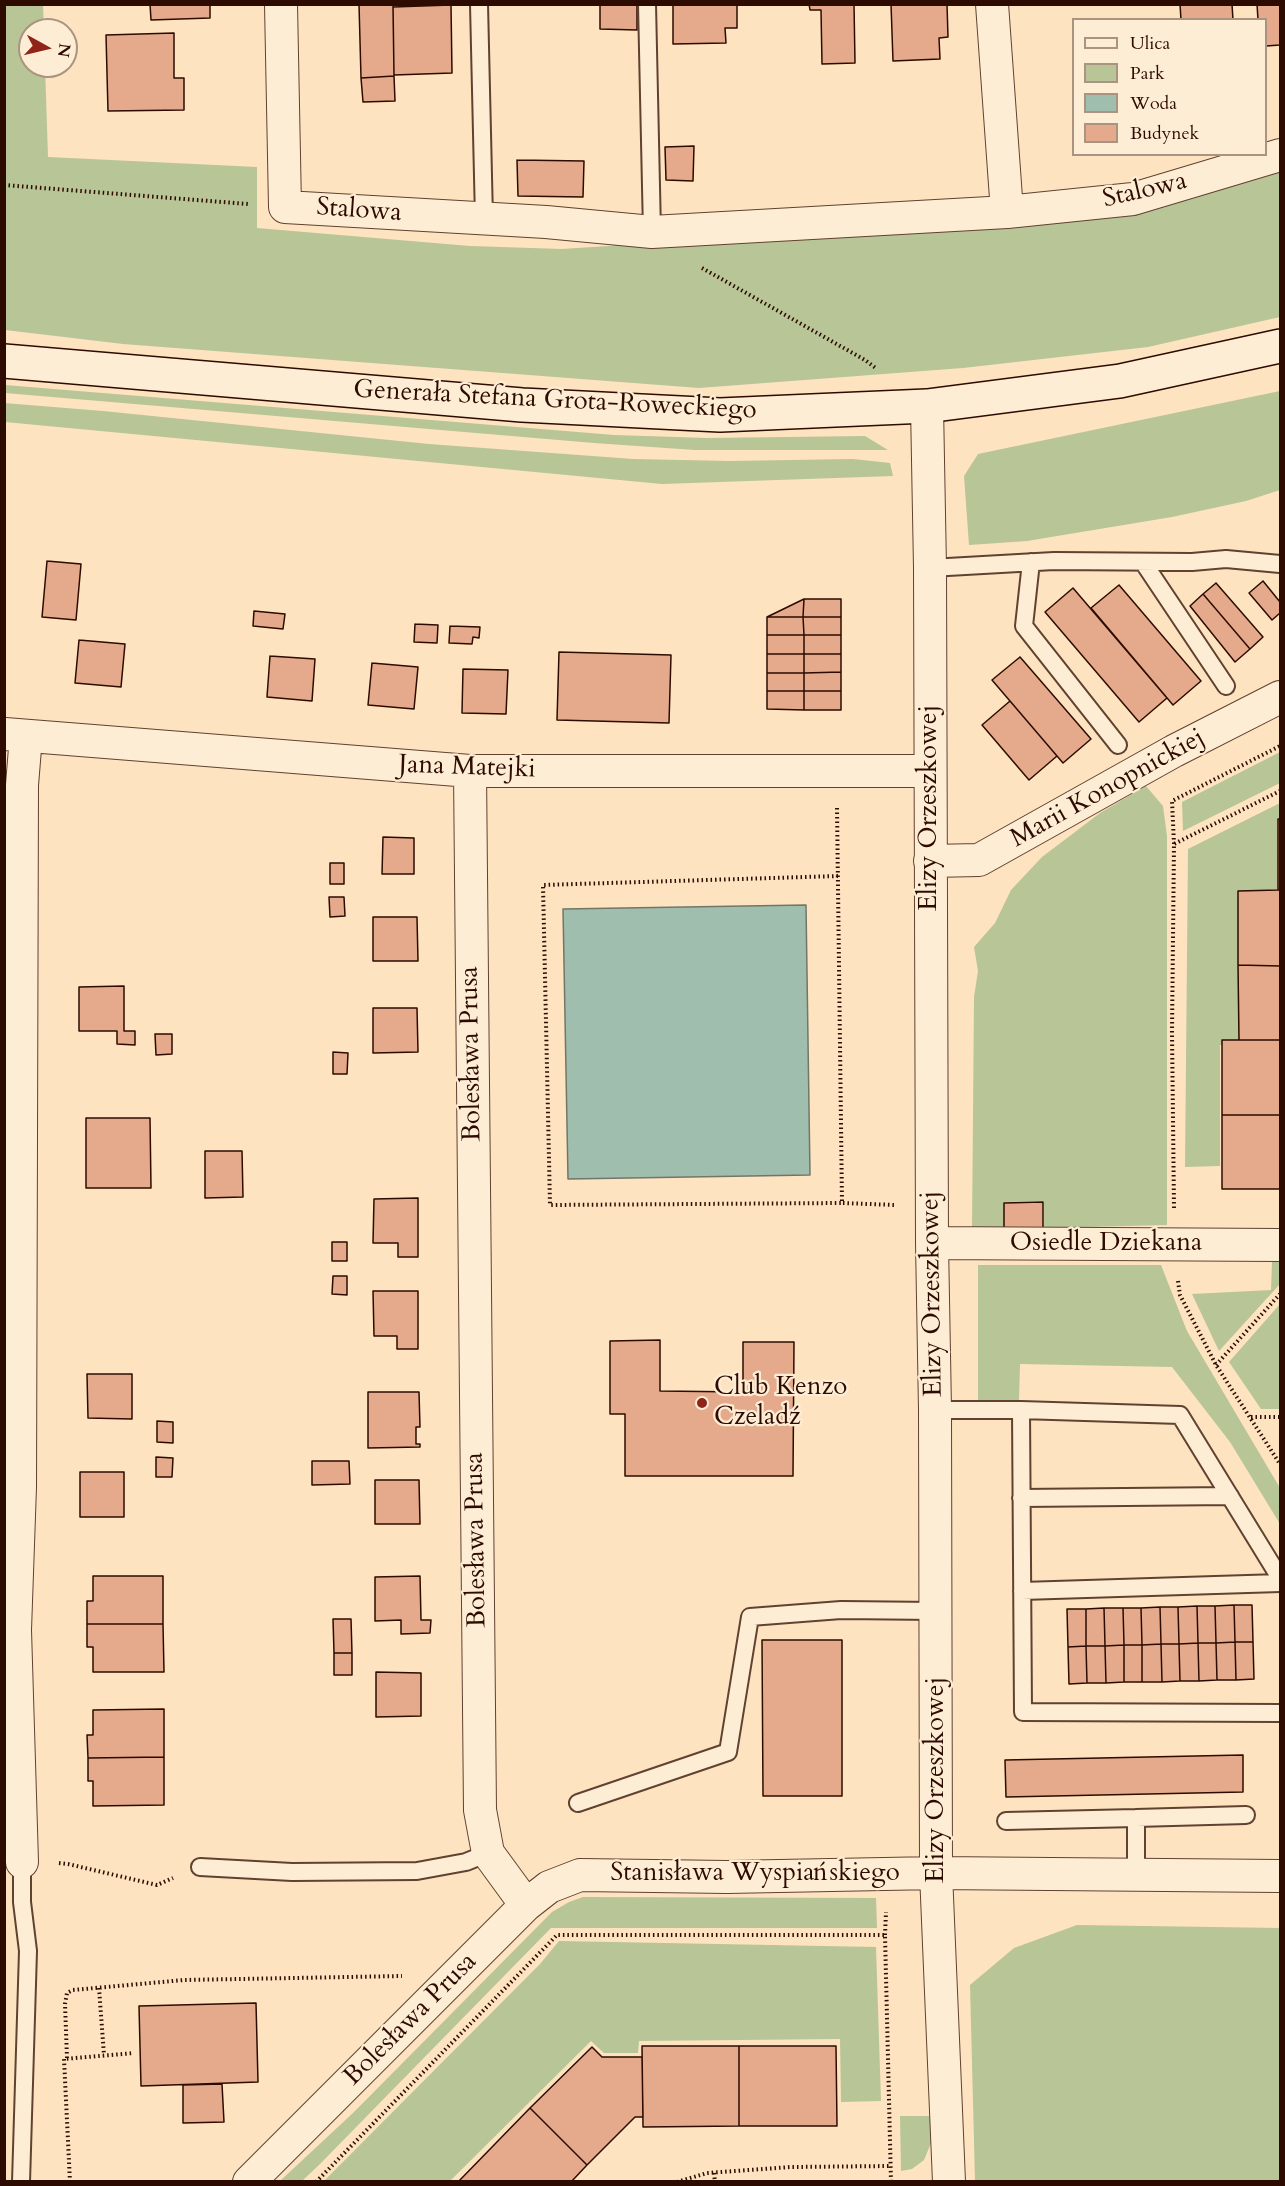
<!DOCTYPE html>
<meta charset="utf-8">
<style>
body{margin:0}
#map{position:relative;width:1285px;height:2186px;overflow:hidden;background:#fde3bf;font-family:Cardo,serif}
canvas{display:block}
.frame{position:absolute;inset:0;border:6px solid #2d0b01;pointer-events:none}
.legend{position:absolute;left:1072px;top:18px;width:195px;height:138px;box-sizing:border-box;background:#feedd5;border:2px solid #aa9380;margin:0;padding:8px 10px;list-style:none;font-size:18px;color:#2d0b01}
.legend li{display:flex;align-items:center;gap:12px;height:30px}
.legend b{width:30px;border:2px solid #aa9380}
.north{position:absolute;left:18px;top:18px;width:60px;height:60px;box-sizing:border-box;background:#feedd5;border:2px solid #aa9380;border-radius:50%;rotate:98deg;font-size:16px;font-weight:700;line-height:24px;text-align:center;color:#2d0b01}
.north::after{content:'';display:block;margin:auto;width:21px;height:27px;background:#8f2418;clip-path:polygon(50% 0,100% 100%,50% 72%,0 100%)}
</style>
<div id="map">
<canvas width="1285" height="2186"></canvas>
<div class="frame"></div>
<ul class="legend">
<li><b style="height:8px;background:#feedd5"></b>Ulica</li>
<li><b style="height:16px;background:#b8c597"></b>Park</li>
<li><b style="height:16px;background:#a0beae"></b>Woda</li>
<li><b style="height:16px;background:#e5aa8c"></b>Budynek</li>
</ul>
<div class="north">N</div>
</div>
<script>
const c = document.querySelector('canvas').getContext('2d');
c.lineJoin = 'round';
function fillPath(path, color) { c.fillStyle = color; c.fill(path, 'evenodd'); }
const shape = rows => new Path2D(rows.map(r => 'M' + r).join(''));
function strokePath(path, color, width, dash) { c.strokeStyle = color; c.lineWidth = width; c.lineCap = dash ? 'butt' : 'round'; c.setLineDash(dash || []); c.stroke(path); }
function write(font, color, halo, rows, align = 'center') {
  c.font = font + ' Cardo,serif'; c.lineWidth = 4.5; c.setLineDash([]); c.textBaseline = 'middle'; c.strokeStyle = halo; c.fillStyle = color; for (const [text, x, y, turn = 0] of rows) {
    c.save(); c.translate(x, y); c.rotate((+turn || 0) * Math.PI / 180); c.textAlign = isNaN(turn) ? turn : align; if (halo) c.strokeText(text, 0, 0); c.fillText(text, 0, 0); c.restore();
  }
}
fillPath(shape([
 [5,5,43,5,44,30,30,30,30,66,45,66,48,157,257,167,257,228,470,246,562,249,1132,212,1280,172,1280,317,1148,347,963,368,699,388,123,344,5,330],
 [5,385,614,435,707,438,865,436,888,450,695,450,594,443,5,393],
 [1280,391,1280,490,1246,501,1172,517,1027,541,969,545,964,476,978,454],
 [4,403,103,411,429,444,633,459,729,461,853,459,890,463,893,476,662,484,5,422],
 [1280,752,1280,783,1183,831,1182,802],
 [1146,786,1163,806,1167,836,1167,1225,1044,1228,1044,1201,1004,1202,1004,1229,972,1230,974,997,978,971,974,947,995,923,1011,890,1042,857,1100,813],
 [1280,803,1280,894,1240,894,1240,1045,1220,1045,1220,1166,1185,1167,1188,849],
 [1272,1262,1280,1262,1280,1284,1219,1351,1192,1294,1271,1290],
 [978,1265,1161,1265,1187,1331,1280,1488,1280,1524,1230,1442,1172,1367,1020,1364,1019,1400,978,1401],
 [1280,1304,1280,1409,1261,1409,1229,1362],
 [583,1897,876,1898,877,1928,551,1928,320,2164,302,2181,280,2181,353,2113,552,1912,569,1902],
 [1077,1925,1280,1928,1280,2181,975,2181,970,1985,1014,1948],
 [559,1941,876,1947,881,2101,841,2102,840,2039,639,2041,638,2053,604,2053,591,2041,450,2181,324,2181,540,1964],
 [900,2116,929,2116,933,2128,931,2143,924,2160,912,2169,901,2171]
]), '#b8c597');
const water = shape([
 [806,905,810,1175,568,1179,563,909,806,905]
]);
fillPath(water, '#a0beae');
strokePath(water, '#727669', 1.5);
const building = shape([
 [150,4,210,4,210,18,151,20,150,4],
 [359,4,393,4,394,76,361,78,359,4],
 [600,4,637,4,637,30,600,29,600,4],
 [673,4,737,4,737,28,725,28,726,43,673,44,673,4],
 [809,4,854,4,855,63,822,64,821,10,810,10,809,4],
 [947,4,948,37,939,38,940,59,893,61,891,4,947,4],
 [1180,4,1232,4,1233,20,1181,20,1180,4],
 [1257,4,1280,4,1280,45,1266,46,1266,20,1258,20,1257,4],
 [451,5,452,73,394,75,393,7,451,5],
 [174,33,174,78,184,78,184,110,108,111,106,35,174,33],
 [394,76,395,101,363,102,361,78,394,76],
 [694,146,693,181,666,180,665,147,694,146],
 [517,160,584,161,583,197,518,196,517,160],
 [47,561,81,564,76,620,42,617,47,561],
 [1263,581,1280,602,1280,613,1272,620,1249,593,1263,581],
 [1216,583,1263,637,1250,649,1203,594,1216,583],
 [1119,585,1201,681,1173,705,1091,608,1119,585],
 [1073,588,1167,698,1139,722,1045,612,1073,588],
 [1203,594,1250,649,1235,662,1190,606,1203,594],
 [804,599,841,599,841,617,803,617,804,599],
 [804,599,803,617,767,617,804,599],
 [254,611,285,614,283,629,253,626,254,611],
 [767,617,803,617,804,635,767,635,767,617],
 [803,617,841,617,841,635,804,635,803,617],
 [415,624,438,625,437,643,414,642,415,624],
 [450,626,480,627,479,638,473,637,472,644,449,643,450,626],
 [767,635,804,635,804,654,767,654,767,635],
 [804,635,841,635,841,654,804,654,804,635],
 [79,640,125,644,121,687,75,683,79,640],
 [559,652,671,655,669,723,557,720,559,652],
 [767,654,804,654,804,673,767,673,767,654],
 [804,654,841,654,841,672,804,673,804,654],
 [270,656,315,659,312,701,267,697,270,656],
 [1020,657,1091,739,1063,763,992,680,1020,657],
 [372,663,418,667,414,709,368,705,372,663],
 [463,669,508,670,506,714,462,713,463,669],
 [841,672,841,691,804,691,804,673,841,672],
 [767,673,804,673,804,691,767,691,767,673],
 [767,691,804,691,804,710,767,709,767,691],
 [804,691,841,691,841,710,804,710,804,691],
 [1010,701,1057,756,1029,780,982,725,1010,701],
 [1278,819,1280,819,1280,890,1278,890,1278,819],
 [383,837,414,838,414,874,382,874,383,837],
 [330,863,344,863,344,884,330,884,330,863],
 [1278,890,1280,890,1280,966,1238,965,1238,891,1278,890],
 [329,897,344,897,345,916,330,917,329,897],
 [373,917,417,917,418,961,373,961,373,917],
 [1238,965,1280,966,1280,1040,1239,1040,1238,965],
 [124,986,124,1031,135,1031,135,1045,117,1044,117,1031,79,1031,79,987,124,986],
 [373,1008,417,1008,418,1052,373,1053,373,1008],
 [155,1034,172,1034,172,1054,156,1055,155,1034],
 [1222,1040,1280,1040,1280,1115,1222,1115,1222,1040],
 [333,1052,348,1053,347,1074,333,1074,333,1052],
 [1222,1115,1280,1115,1280,1189,1222,1189,1222,1115],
 [86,1118,150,1118,151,1188,86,1188,86,1118],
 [205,1151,242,1151,243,1197,205,1198,205,1151],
 [418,1198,418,1257,398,1257,398,1243,373,1243,374,1199,418,1198],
 [1043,1202,1043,1229,1004,1229,1004,1203,1043,1202],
 [332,1242,347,1242,347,1261,332,1261,332,1242],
 [333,1276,347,1276,347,1295,332,1294,333,1276],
 [373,1291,418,1291,418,1349,397,1349,397,1336,374,1336,373,1291],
 [660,1340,660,1391,743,1392,743,1342,794,1342,793,1476,625,1476,625,1414,610,1414,610,1341,660,1340],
 [87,1374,132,1374,132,1419,88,1418,87,1374],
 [368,1392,419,1392,420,1427,416,1427,416,1444,420,1444,420,1447,368,1448,368,1392],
 [157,1421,173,1422,173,1443,157,1442,157,1421],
 [156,1457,173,1458,172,1477,156,1477,156,1457],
 [312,1461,349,1461,350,1484,312,1485,312,1461],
 [80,1472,124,1472,124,1517,80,1517,80,1472],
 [375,1480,419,1480,420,1524,375,1524,375,1480],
 [93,1576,163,1576,163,1624,87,1624,87,1601,93,1601,93,1576],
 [420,1576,421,1620,431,1620,430,1633,401,1634,401,1620,375,1621,375,1577,420,1576],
 [1234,1605,1252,1605,1253,1642,1235,1642,1234,1605],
 [1234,1605,1235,1642,1216,1643,1215,1606,1234,1605],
 [1197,1606,1215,1606,1216,1643,1198,1643,1197,1606],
 [1197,1606,1198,1643,1179,1644,1178,1607,1197,1606],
 [1160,1607,1161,1644,1142,1645,1141,1608,1160,1607],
 [1160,1607,1178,1607,1179,1644,1161,1644,1160,1607],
 [1104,1608,1105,1646,1086,1646,1086,1609,1104,1608],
 [1104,1608,1123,1608,1124,1645,1105,1646,1104,1608],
 [1123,1608,1141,1608,1142,1645,1124,1645,1123,1608],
 [1067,1609,1086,1609,1086,1646,1068,1647,1067,1609],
 [333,1619,351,1619,352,1653,334,1653,333,1619],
 [87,1624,163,1624,164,1672,93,1672,93,1647,87,1647,87,1624],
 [762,1640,842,1640,842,1796,763,1796,762,1640],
 [1235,1642,1253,1642,1254,1679,1236,1680,1235,1642],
 [1235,1642,1236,1680,1217,1680,1216,1643,1235,1642],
 [1198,1643,1199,1681,1180,1681,1179,1644,1198,1643],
 [1198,1643,1216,1643,1217,1680,1199,1681,1198,1643],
 [1161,1644,1162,1682,1142,1682,1142,1645,1161,1644],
 [1161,1644,1179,1644,1180,1681,1162,1682,1161,1644],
 [1124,1645,1124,1682,1106,1683,1105,1646,1124,1645],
 [1124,1645,1142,1645,1142,1682,1124,1682,1124,1645],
 [1086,1646,1105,1646,1106,1683,1087,1683,1086,1646],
 [1086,1646,1087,1683,1069,1684,1068,1647,1086,1646],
 [334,1653,352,1653,352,1675,334,1675,334,1653],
 [376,1672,421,1673,421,1716,376,1717,376,1672],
 [164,1709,164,1757,88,1758,87,1735,93,1735,93,1710,164,1709],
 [1243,1755,1243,1792,1006,1797,1005,1760,1243,1755],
 [164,1757,164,1805,93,1806,93,1781,88,1781,88,1758,164,1757],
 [256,2003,258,2082,141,2086,139,2006,256,2003],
 [642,2046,739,2046,739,2126,643,2127,642,2046],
 [739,2046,836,2046,837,2126,739,2126,739,2046],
 [592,2047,602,2057,642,2057,643,2117,635,2117,587,2165,530,2108,592,2047],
 [222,2084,224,2122,183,2123,183,2085,222,2084],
 [530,2108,587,2165,571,2182,458,2182,530,2108]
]);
fillPath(building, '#e5aa8c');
strokePath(building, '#2d0b01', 1.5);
const lane = shape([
 [479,4,484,219],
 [647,4,652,232],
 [1031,562,1024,626,1118,745],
 [1143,562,1226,686],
 [930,568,1054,561,1192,562,1226,559,1280,564],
 [935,1410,1021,1410],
 [1021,1498,1230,1496],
 [1280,1578,1180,1415,1021,1410,1023,1712,1280,1713],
 [1022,1591,1280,1583],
 [578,1803,728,1752,750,1617,841,1610,936,1611],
 [1006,1821,1136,1818],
 [200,1867,292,1872,417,1871,466,1862,488,1853],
 [1136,1875,1136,1818,1246,1815],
 [21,2182,28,1951,22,1902,22,1862]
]);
const street = shape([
 [281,4,285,207,546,222,652,232,1007,212,1133,199,1280,155],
 [992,4,1007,212],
 [927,406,930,568,932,1243,935,1410,936,1873,949,2182],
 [5,734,470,771,930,771],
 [470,771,480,1810,488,1853,526,1905],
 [930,861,979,860,1174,751,1280,697],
 [932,1243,1280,1245],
 [22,1862,15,1630,20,1487,22,785,26,736],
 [249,2182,526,1905,549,1887,580,1875,727,1877,936,1873,1280,1876]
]);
const secondary = shape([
 [4,361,522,405,720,415,927,406,1120,381,1280,346]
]);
strokePath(lane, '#614130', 20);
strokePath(street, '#614130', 34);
strokePath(secondary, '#2d0b01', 36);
strokePath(shape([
 [4,185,248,204],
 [702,268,865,360,877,369],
 [837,808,842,1203,895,1205],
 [1174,844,1172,801,1280,746],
 [838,876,543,885,550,1205,842,1203],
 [1174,1208,1172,1032,1174,844,1280,791],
 [1178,1281,1180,1295,1216,1365,1280,1464],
 [1216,1365,1280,1294],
 [1251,1417,1280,1417],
 [59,1863,68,1864,157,1885,173,1878],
 [885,1935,886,1912],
 [99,1988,104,2055],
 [67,2058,65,2004,67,1993,73,1990,184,1980,402,1976],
 [714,2173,715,2182],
 [70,2182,64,2059,134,2053],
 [316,2182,557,1935,885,1935,891,2182],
 [677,2182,707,2173,791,2167,891,2166]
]), '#2d0b01', 4, [1.5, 3]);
strokePath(lane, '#feedd5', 16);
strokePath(street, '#feedd5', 32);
strokePath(secondary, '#feedd5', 33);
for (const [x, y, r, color] of [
 [702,1403,6,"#8f2418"]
]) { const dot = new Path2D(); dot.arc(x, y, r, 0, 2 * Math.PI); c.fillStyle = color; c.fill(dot); strokePath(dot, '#feedd5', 2); }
write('26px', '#2d0b01', '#feedd5', [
 ["Stalowa",1145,191,-13],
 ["Stalowa",359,211,4],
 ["Generała Stefana Grota-Roweckiego",555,401,3],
 ["Jana Matejki",467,768,2],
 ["Marii Konopnickiej",1108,789,-29],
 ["Elizy Orzeszkowej",930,808,-90],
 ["Bolesława Prusa",472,1054,-91],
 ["Osiedle Dziekana",1106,1244],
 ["Elizy Orzeszkowej",933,1294,-91],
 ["Bolesława Prusa",477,1540,-91],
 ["Elizy Orzeszkowej",937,1780,-90],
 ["Stanisława Wyspiańskiego",755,1874],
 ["Bolesława Prusa",411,2020,-45]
]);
write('26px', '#2d0b01', '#feedd5', [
 ["Club Kenzo",714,1388],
 ["Czeladź",714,1418]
], 'left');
</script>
